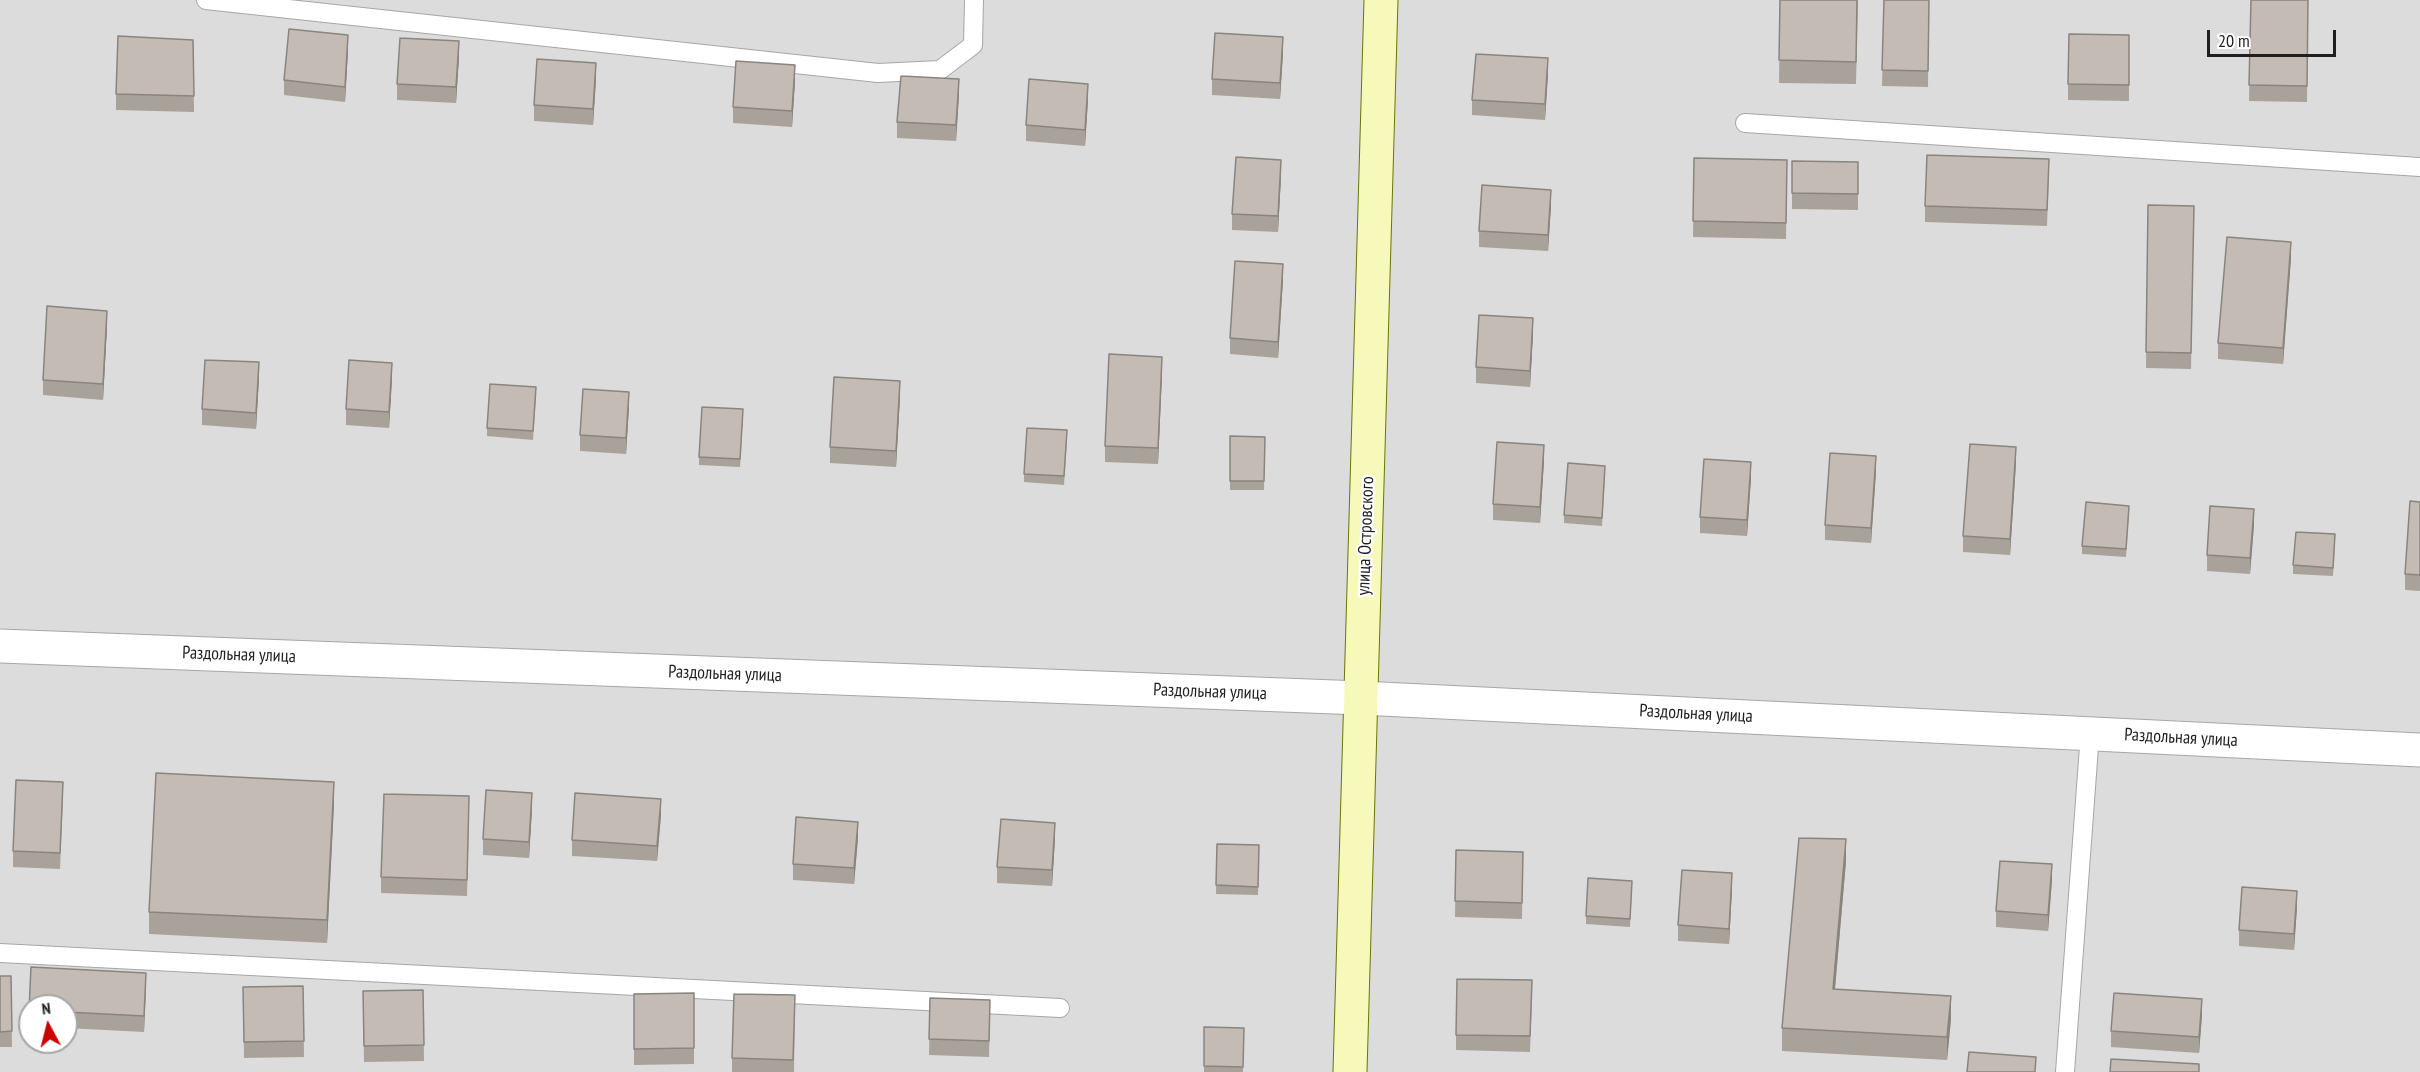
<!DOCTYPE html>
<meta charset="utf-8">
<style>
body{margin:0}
#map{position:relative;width:2420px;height:1072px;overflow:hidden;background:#efece5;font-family:"PT Sans Narrow",sans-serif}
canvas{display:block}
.north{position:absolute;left:18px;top:994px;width:60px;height:60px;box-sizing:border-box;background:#fff;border:2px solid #a5a5a5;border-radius:50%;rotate:353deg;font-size:16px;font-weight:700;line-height:24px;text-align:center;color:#1f1f1f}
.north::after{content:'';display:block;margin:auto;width:21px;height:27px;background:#cd0100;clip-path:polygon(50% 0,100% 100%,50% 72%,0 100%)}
.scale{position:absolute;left:2207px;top:30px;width:129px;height:27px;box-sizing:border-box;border:3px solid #1f1f1f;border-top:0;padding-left:8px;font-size:18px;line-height:21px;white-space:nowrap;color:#1f1f1f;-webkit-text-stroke:4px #fff;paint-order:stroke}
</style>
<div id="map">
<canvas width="2420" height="1072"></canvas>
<div class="north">N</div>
<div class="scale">20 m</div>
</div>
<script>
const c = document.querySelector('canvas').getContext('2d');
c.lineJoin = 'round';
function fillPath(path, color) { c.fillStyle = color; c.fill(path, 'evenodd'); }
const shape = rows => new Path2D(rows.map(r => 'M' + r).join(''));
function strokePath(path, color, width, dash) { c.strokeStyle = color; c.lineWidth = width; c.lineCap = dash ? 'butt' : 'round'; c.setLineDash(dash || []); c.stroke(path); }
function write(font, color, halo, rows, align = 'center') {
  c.font = font + ' "PT Sans Narrow",sans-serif'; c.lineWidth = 4.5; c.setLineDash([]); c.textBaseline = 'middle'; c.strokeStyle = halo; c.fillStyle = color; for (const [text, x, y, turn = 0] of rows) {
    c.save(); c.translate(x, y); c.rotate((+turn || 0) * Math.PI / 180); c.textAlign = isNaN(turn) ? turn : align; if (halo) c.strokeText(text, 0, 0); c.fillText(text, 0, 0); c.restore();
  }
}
fillPath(shape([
 [0,0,2420,0,2420,1072,0,1072],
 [30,1006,66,1006,66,1042,30,1042]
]), '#dddcdc');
const lane = shape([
 [206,0,878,73,940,70,973,45,974,0],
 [1745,123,2420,167],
 [0,953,1060,1008],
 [2065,1072,2090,733]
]);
const street = shape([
 [0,646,1361,698,2420,750]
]);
const secondary = shape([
 [1350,1072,1381,0]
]);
strokePath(lane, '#a6a6a6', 20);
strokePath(street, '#a6a6a6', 35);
strokePath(secondary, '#697605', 35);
strokePath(lane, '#fff', 18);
strokePath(street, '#fff', 33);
strokePath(secondary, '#f6f9b9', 33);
fillPath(shape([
 [1780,0,1858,0,1856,84,1779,83],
 [1884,0,1929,0,1928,87,1882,86],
 [2251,0,2308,0,2307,102,2249,101],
 [2129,35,2129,101,2068,100,2068,84],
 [193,40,194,112,116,110,116,94],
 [348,51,345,102,284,95,284,80],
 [1283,53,1280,99,1212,95,1212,79],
 [459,57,456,103,397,100,397,84],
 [1548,74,1545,120,1472,115,1472,100],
 [596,79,593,125,534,121,534,105],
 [795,81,792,127,733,123,733,107],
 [959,95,956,141,897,138,897,122],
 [1088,100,1085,146,1026,141,1026,125],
 [1694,158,1787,160,1786,239,1693,237],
 [1792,161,1858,162,1858,210,1792,209],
 [2049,174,2047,226,1925,222,1925,206],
 [1281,176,1278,232,1232,230,1232,214],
 [2148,205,2194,206,2191,369,2146,368],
 [1551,206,1548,251,1479,247,1479,231],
 [2291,258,2283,364,2218,359,2218,343],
 [1283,280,1278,358,1230,354,1230,338],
 [107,327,103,400,43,395,43,380],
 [1533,334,1530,387,1476,383,1476,367],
 [1162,373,1158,464,1105,462,1105,446],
 [259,378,256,429,202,425,202,409],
 [392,379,389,428,346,425,346,409],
 [536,395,533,440,487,436,487,428],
 [900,397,896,467,830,463,830,447],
 [629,407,626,454,580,451,580,435],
 [743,417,740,467,699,465,699,457],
 [1230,436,1265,437,1264,490,1230,490],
 [1067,439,1064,485,1024,482,1024,474],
 [1544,461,1540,523,1493,520,1493,504],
 [2016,463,2010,555,1963,552,1963,536],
 [1876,472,1871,543,1825,540,1825,525],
 [1605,474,1602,526,1564,523,1564,515],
 [1751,478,1747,536,1700,533,1700,517],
 [2420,502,2420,591,2405,590,2405,574],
 [2129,514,2126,557,2082,554,2082,546],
 [2254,525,2250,574,2207,571,2207,555],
 [2335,542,2333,576,2293,574,2293,565],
 [63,797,60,869,13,867,13,851],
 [334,804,327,943,149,934,149,912],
 [532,809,529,858,483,855,483,839],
 [469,812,467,896,381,893,381,877],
 [661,815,657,861,572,856,572,840],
 [858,838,854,884,793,880,793,864],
 [1055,839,1052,886,997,883,997,867],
 [1217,844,1259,845,1258,895,1216,894],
 [1456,850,1523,852,1522,919,1455,917],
 [1846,861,1835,989,1951,1019,1947,1060,1782,1051,1782,1028],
 [2052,880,2048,931,1996,927,1996,911],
 [1632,889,1630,927,1586,924,1586,916],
 [1732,889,1729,944,1678,941,1678,925],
 [2297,907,2294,950,2239,946,2239,930],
 [31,967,146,973,144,1032,66,1028,66,1006,30,1006,30,1026,29,1026],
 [0,976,11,976,12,1047,0,1047],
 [303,986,304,1057,244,1058,243,987],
 [423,990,424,1061,364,1062,363,991],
 [694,993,694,1064,634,1065,634,994],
 [795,995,794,1072,732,1072,732,1058],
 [1532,996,1530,1052,1456,1050,1456,1035],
 [930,998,990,1016,989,1057,929,1055],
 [2202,1015,2199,1053,2111,1047,2111,1031],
 [1204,1027,1244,1028,1243,1072,1204,1072]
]), '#a9a29b');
fillPath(shape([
 [348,35,348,51,345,102,345,87],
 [1283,37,1283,53,1280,99,1280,83],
 [459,41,459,57,456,103,456,87],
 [1548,58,1548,74,1545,120,1545,104],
 [596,63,596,79,593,125,593,109],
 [795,65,795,81,792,127,792,111],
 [959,79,959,95,956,141,956,125],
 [1088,84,1088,100,1085,146,1085,130],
 [1281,160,1281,176,1278,232,1278,216],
 [1551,190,1551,206,1548,251,1548,235],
 [2291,242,2291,258,2283,364,2283,348],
 [1283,264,1283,280,1278,358,1278,342],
 [107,311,107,327,103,400,103,384],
 [1533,318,1533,334,1530,387,1530,371],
 [1162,357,1162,373,1158,464,1158,448],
 [259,362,259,378,256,429,256,413],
 [392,363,392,379,389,428,389,412],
 [900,381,900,397,896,467,896,451],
 [629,392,629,407,626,454,626,438],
 [1544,445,1544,461,1540,523,1540,507],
 [2016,447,2016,463,2010,555,2010,539],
 [1876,456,1876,472,1871,543,1871,528],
 [1751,462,1751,478,1747,536,1747,520],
 [2254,509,2254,525,2250,574,2250,558],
 [334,782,334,804,327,943,327,920],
 [532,793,532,809,529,858,529,842],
 [661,799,661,815,657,861,657,846],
 [858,822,858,838,854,884,854,868],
 [1055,823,1055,839,1052,886,1052,870],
 [1846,839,1846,861,1833,1011,1833,989],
 [2052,864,2052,880,2048,931,2048,915],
 [1732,873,1732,889,1729,944,1729,929],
 [2297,891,2297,907,2294,950,2294,934],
 [146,973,146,989,144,1032,144,1016],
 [1951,996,1951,1019,1947,1060,1947,1037],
 [2202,999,2202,1015,2199,1053,2199,1037]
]), '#89847e');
const building = shape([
 [1780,0,1857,0,1856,62,1779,60,1780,0],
 [1884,0,1929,0,1928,71,1882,70,1884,0],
 [2251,0,2308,0,2307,86,2249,85,2251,0],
 [289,29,348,35,345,87,284,80,289,29],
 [1215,33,1283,37,1280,83,1212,79,1215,33],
 [2069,34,2129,35,2129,85,2068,84,2069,34],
 [118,36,193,40,194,96,116,94,118,36],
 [400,38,459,41,456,87,397,84,400,38],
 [1476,54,1548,58,1545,104,1472,100,1476,54],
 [537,59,596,63,593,109,534,105,537,59],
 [736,61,795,65,792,111,733,107,736,61],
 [901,76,959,79,956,125,897,122,901,76],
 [1029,79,1088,84,1085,130,1026,125,1029,79],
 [1927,155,2049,159,2047,210,1925,206,1927,155],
 [1236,157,1281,160,1278,216,1232,214,1236,157],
 [1694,158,1787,160,1786,223,1693,221,1694,158],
 [1792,161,1858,162,1858,194,1792,193,1792,161],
 [1482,185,1551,190,1548,235,1479,231,1482,185],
 [2148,205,2194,206,2191,353,2146,352,2148,205],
 [2227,237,2291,242,2283,348,2218,343,2227,237],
 [1235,261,1283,264,1278,342,1230,338,1235,261],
 [47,306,107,311,103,384,43,380,47,306],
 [1479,315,1533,318,1530,371,1476,367,1479,315],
 [1109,354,1162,357,1158,448,1105,446,1109,354],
 [205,360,259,362,256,413,202,409,205,360],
 [349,360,392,363,389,412,346,409,349,360],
 [834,377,900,381,896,451,830,447,834,377],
 [490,384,536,387,533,431,487,428,490,384],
 [583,389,629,392,626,438,580,435,583,389],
 [702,407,743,409,740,459,699,457,702,407],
 [1027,428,1067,430,1064,476,1024,474,1027,428],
 [1230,436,1265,437,1264,481,1230,481,1230,436],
 [1497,442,1544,445,1540,507,1493,504,1497,442],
 [1970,444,2016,447,2010,539,1963,536,1970,444],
 [1830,453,1876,456,1871,528,1825,525,1830,453],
 [1704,459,1751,462,1747,520,1700,517,1704,459],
 [1568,463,1605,466,1602,518,1564,515,1568,463],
 [2410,501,2420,502,2420,575,2405,574,2410,501],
 [2086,502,2129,506,2126,549,2082,546,2086,502],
 [2210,506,2254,509,2250,558,2207,555,2210,506],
 [2296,532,2335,534,2333,568,2293,565,2296,532],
 [156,773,334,782,327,920,149,912,156,773],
 [16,780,63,782,60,853,13,851,16,780],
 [486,790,532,793,529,842,483,839,486,790],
 [575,793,661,799,657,846,572,840,575,793],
 [384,794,469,796,467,880,381,877,384,794],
 [796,817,858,822,854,868,793,864,796,817],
 [1001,819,1055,823,1052,870,997,867,1001,819],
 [1799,838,1846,839,1833,989,1951,996,1947,1037,1782,1028,1799,838],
 [1217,844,1259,845,1258,887,1216,885,1217,844],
 [1456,850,1523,852,1522,903,1455,901,1456,850],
 [2000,861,2052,864,2048,915,1996,911,2000,861],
 [1682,870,1732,873,1729,929,1678,925,1682,870],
 [1588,878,1632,881,1630,919,1586,916,1588,878],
 [2242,887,2297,891,2294,934,2239,930,2242,887],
 [31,967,146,973,144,1016,66,1012,66,1006,30,1006,30,1010,29,1010,31,967],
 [0,976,11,976,12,1031,0,1032,0,976],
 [1457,979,1532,980,1530,1036,1456,1035,1457,979],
 [303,986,304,1041,244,1042,243,987,303,986],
 [423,990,424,1045,364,1046,363,991,423,990],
 [694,993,694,1048,634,1049,634,994,694,993],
 [2114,993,2202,999,2199,1037,2111,1031,2114,993],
 [734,994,795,995,793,1060,732,1058,734,994],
 [930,998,990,1000,989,1041,929,1039,930,998],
 [1204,1027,1244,1028,1243,1067,1204,1066,1204,1027],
 [1969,1052,2036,1057,2035,1072,1967,1072,1969,1052],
 [2111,1059,2199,1064,2199,1072,2110,1072,2111,1059]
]);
fillPath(building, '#c4bcb4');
strokePath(building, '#89847e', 1.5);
write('18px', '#1f1f1f', '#fff', [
 ["улица Островского",1366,536,-88],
 ["Раздольная улица",239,655,2],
 ["Раздольная улица",725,674,2],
 ["Раздольная улица",1210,692,2],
 ["Раздольная улица",1696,714,3],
 ["Раздольная улица",2181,738,3]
]);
</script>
